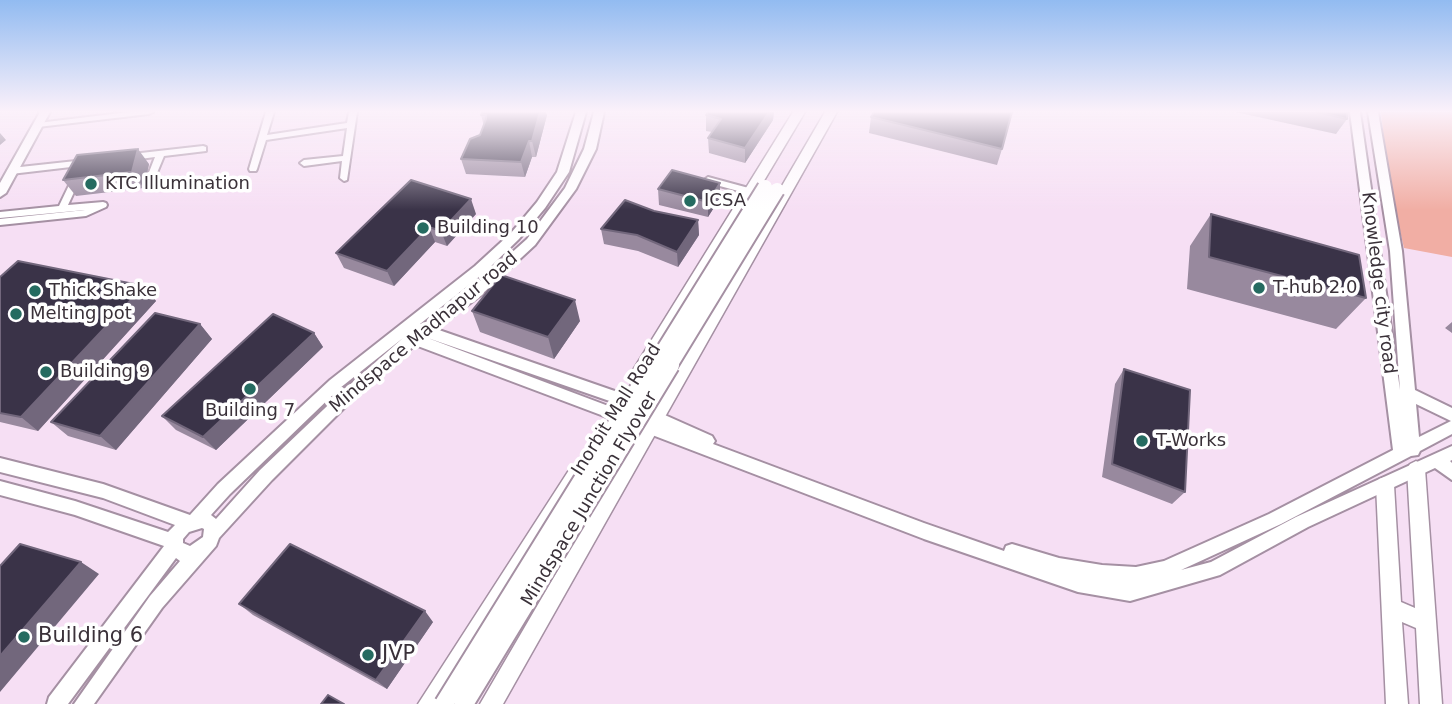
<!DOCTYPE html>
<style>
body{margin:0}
canvas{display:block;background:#f6dff4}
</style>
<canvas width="1452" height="704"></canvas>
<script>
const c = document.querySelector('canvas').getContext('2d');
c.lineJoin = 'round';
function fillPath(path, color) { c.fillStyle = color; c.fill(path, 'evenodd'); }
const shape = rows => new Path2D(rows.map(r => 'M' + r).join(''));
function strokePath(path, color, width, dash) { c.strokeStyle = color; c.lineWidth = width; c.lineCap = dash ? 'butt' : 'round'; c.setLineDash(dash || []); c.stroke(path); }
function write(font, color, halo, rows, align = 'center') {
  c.font = font + ' "DejaVu Sans",sans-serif'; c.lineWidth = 7; c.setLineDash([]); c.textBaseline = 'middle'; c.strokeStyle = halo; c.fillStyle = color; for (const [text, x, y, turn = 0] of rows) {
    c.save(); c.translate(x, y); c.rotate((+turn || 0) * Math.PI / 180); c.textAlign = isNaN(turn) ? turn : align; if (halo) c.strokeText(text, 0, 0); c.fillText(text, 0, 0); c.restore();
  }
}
fillPath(shape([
 [1381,112,1452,112,1452,257,1404,248,1388,180]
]), '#f1aea4');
const minor = shape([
 [129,112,153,112,149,114,38,127,34,125,38,123,129,112],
 [266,112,274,112,267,135,347,123,349,112,357,112,347,180,344,181,340,178,342,161,304,166,300,163,304,160,343,156,347,128,266,140,257,169,256,171,250,171,249,169,266,112],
 [203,146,206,147,206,151,164,156,154,180,150,183,146,180,155,157,132,160,128,157,132,154,203,146],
 [85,160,89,163,88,165,11,174,7,171,11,168,85,160],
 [77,174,81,177,68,205,103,202,106,203,107,205,106,207,86,216,0,225,0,219,85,210,0,218,0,212,59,206,73,177,77,174],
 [708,177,756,190,757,192,753,195,705,182,704,180,708,177]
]);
const tertiary = shape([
 [40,112,50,112,6,193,0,197,0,183,40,112],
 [576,112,586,112,569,172,545,208,519,239,485,272,420,324,422,325,471,289,527,239,565,188,584,149,594,112,604,112,596,149,576,189,535,245,481,295,436,329,629,396,631,400,629,404,624,406,425,337,619,410,621,414,619,418,614,420,609,418,415,345,355,397,272,480,219,538,216,546,162,608,94,704,74,704,150,596,180,561,176,558,68,704,47,704,49,697,164,546,75,515,0,495,0,481,75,501,168,532,175,525,103,498,0,472,0,458,103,484,190,515,218,484,330,380,475,266,511,233,537,202,557,172,576,112],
 [403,338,345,389,260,470,216,519,211,515,230,494,340,388,403,338],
 [202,528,204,529,203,537,190,546,183,543,183,539,189,532,202,528],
 [1350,112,1360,112,1400,390,1390,251,1368,112,1378,112,1402,251,1415,390,1452,408,1452,434,1420,451,1418,455,1411,456,1281,524,1181,570,1211,562,1296,517,1452,446,1452,460,1450,461,1452,463,1452,480,1435,468,1308,527,1220,575,1130,601,1078,592,924,539,647,433,644,428,647,423,652,422,651,418,653,414,658,412,712,436,715,441,713,444,924,523,1004,551,1006,546,1012,544,1059,558,1102,565,1136,567,1164,561,1269,514,1393,450,1350,112],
 [1416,404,1447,419,1451,421,1419,437,1416,404]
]);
const secondary = shape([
 [793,112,805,112,645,380,633,380,631,375,633,370,793,112],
 [825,112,837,112,503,704,480,704,825,112],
 [1416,461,1422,464,1425,469,1442,704,1420,704,1416,628,1402,622,1408,704,1386,704,1376,485,1379,479,1385,477,1391,479,1394,485,1401,602,1415,608,1407,469,1410,464,1416,461],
 [577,465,583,467,586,473,583,479,441,704,418,704,571,467,577,465]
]);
strokePath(minor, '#a590a3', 4);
strokePath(tertiary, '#a590a3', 4);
strokePath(secondary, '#a590a3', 3);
fillPath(minor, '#fff');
fillPath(tertiary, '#fff');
fillPath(secondary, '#fff');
const secondaryBridgeFar1 = shape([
 [653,367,765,187],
 [669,367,777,190]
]);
const secondaryBridge = shape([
 [444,704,654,365],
 [464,704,670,365]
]);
strokePath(secondaryBridgeFar1, '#a590a3', 18, []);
strokePath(secondaryBridge, '#a590a3', 22, []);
strokePath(secondaryBridgeFar1, '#fff', 14);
strokePath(secondaryBridge, '#fff', 18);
fillPath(shape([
 [774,112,773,120,745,163,709,153,708,138,712,132,706,131,706,115],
 [1235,112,1347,112,1347,119,1336,134],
 [481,115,547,115,536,157,532,157,525,177,466,174,461,159,480,135,484,126],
 [871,117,1002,149,997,165,869,133],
 [149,164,144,188,76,196,63,180],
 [658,189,720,198,708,217,659,205],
 [654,211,698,220,699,235,678,267,638,251,604,244,601,229],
 [476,214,447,246,435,242,394,286,344,268,336,253],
 [1211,214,1366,298,1336,329,1187,289,1190,246],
 [0,277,144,286,156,301,38,431,0,422],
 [472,311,580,321,554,359,480,332],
 [1452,322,1452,333,1445,328],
 [200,324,212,339,116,450,68,436,51,422],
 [314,333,323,347,216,450,176,430,162,416],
 [1124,369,1185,492,1172,504,1102,477,1115,384],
 [239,604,433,622,387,689,253,615]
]), '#98899e');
fillPath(shape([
 [540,112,546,112,547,115,536,157,532,141],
 [769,112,774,112,773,120,745,163,745,148],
 [0,133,6,140,0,145],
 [529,141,532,157,525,177,521,162],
 [138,149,149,164,144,188,132,172],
 [720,183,720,198,708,217,708,202],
 [471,199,476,214,447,246,441,231],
 [698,220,699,235,678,267,677,252],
 [429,227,435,242,394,286,387,271],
 [144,286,156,301,38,431,21,417],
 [575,300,580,321,554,359,548,337],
 [200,324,212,339,116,450,100,436],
 [314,333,323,347,216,450,203,437],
 [81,562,99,574,0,692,0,656],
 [425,611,433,622,387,689,376,680]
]), '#72677c');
const building = shape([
 [482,112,540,112,532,141,529,141,521,162,461,159,470,139,480,135,486,119,486,115,481,115,482,112],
 [708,112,769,112,745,148,708,138,721,119,706,115,708,112],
 [874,112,1012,112,1002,149,871,117,874,112],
 [1316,112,1347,112,1347,119,1316,112],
 [138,149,132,172,63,180,77,155,138,149],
 [672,170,720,183,708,202,658,189,672,170],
 [411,180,471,199,441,231,429,227,387,271,336,253,411,180],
 [625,200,654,211,698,220,677,252,637,235,601,229,625,200],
 [1211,214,1359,255,1366,298,1209,257,1211,214],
 [18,261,144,286,21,417,0,413,0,277,18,261],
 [501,275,575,300,548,337,472,311,501,275],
 [155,313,200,324,100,436,51,422,155,313],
 [273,314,314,333,203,437,162,416,273,314],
 [1124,369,1190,390,1185,492,1112,464,1124,369],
 [20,544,81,562,0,656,0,566,20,544],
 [290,544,425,611,376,680,239,604,290,544],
 [328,695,344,704,321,704,328,695]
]);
fillPath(building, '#3a3348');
strokePath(building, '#72677c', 2);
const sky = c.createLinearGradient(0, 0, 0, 210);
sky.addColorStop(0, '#92bbf1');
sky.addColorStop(0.53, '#fbf1fa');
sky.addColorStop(1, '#fbf1fa00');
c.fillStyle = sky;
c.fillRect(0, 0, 1452, 210);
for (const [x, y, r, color] of [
 [91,184,7,"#256b60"],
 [690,201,7,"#256b60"],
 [423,228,7,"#256b60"],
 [1259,288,7,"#256b60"],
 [35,291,7,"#256b60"],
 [16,314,7,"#256b60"],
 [46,372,7,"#256b60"],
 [250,389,7,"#256b60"],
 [1142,441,7,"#256b60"],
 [24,637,7,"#256b60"],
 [368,655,7,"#256b60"]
]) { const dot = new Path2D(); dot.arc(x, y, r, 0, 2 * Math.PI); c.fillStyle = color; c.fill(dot); strokePath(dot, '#fff', 2.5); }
write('18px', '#3a3139', '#fff', [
 ["KTC Illumination",105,184],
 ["ICSA",704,201],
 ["Building 10",437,228],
 ["T-hub 2.0",1273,288],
 ["Thick Shake",49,291],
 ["Melting pot",30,314],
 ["Building 9",60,372],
 ["Building 7",250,411,"center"],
 ["T-Works",1156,441]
], 'left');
write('18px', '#3a3139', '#fff', [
 ["Knowledge city road",1378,283,83],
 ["Mindspace Madhapur road",424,333,-40],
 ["Inorbit Mall Road",617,410,-58],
 ["Mindspace Junction Flyover",590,499,-59]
]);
write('21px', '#3a3139', '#fff', [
 ["Building 6",38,637],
 ["JVP",382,655]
], 'left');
</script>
